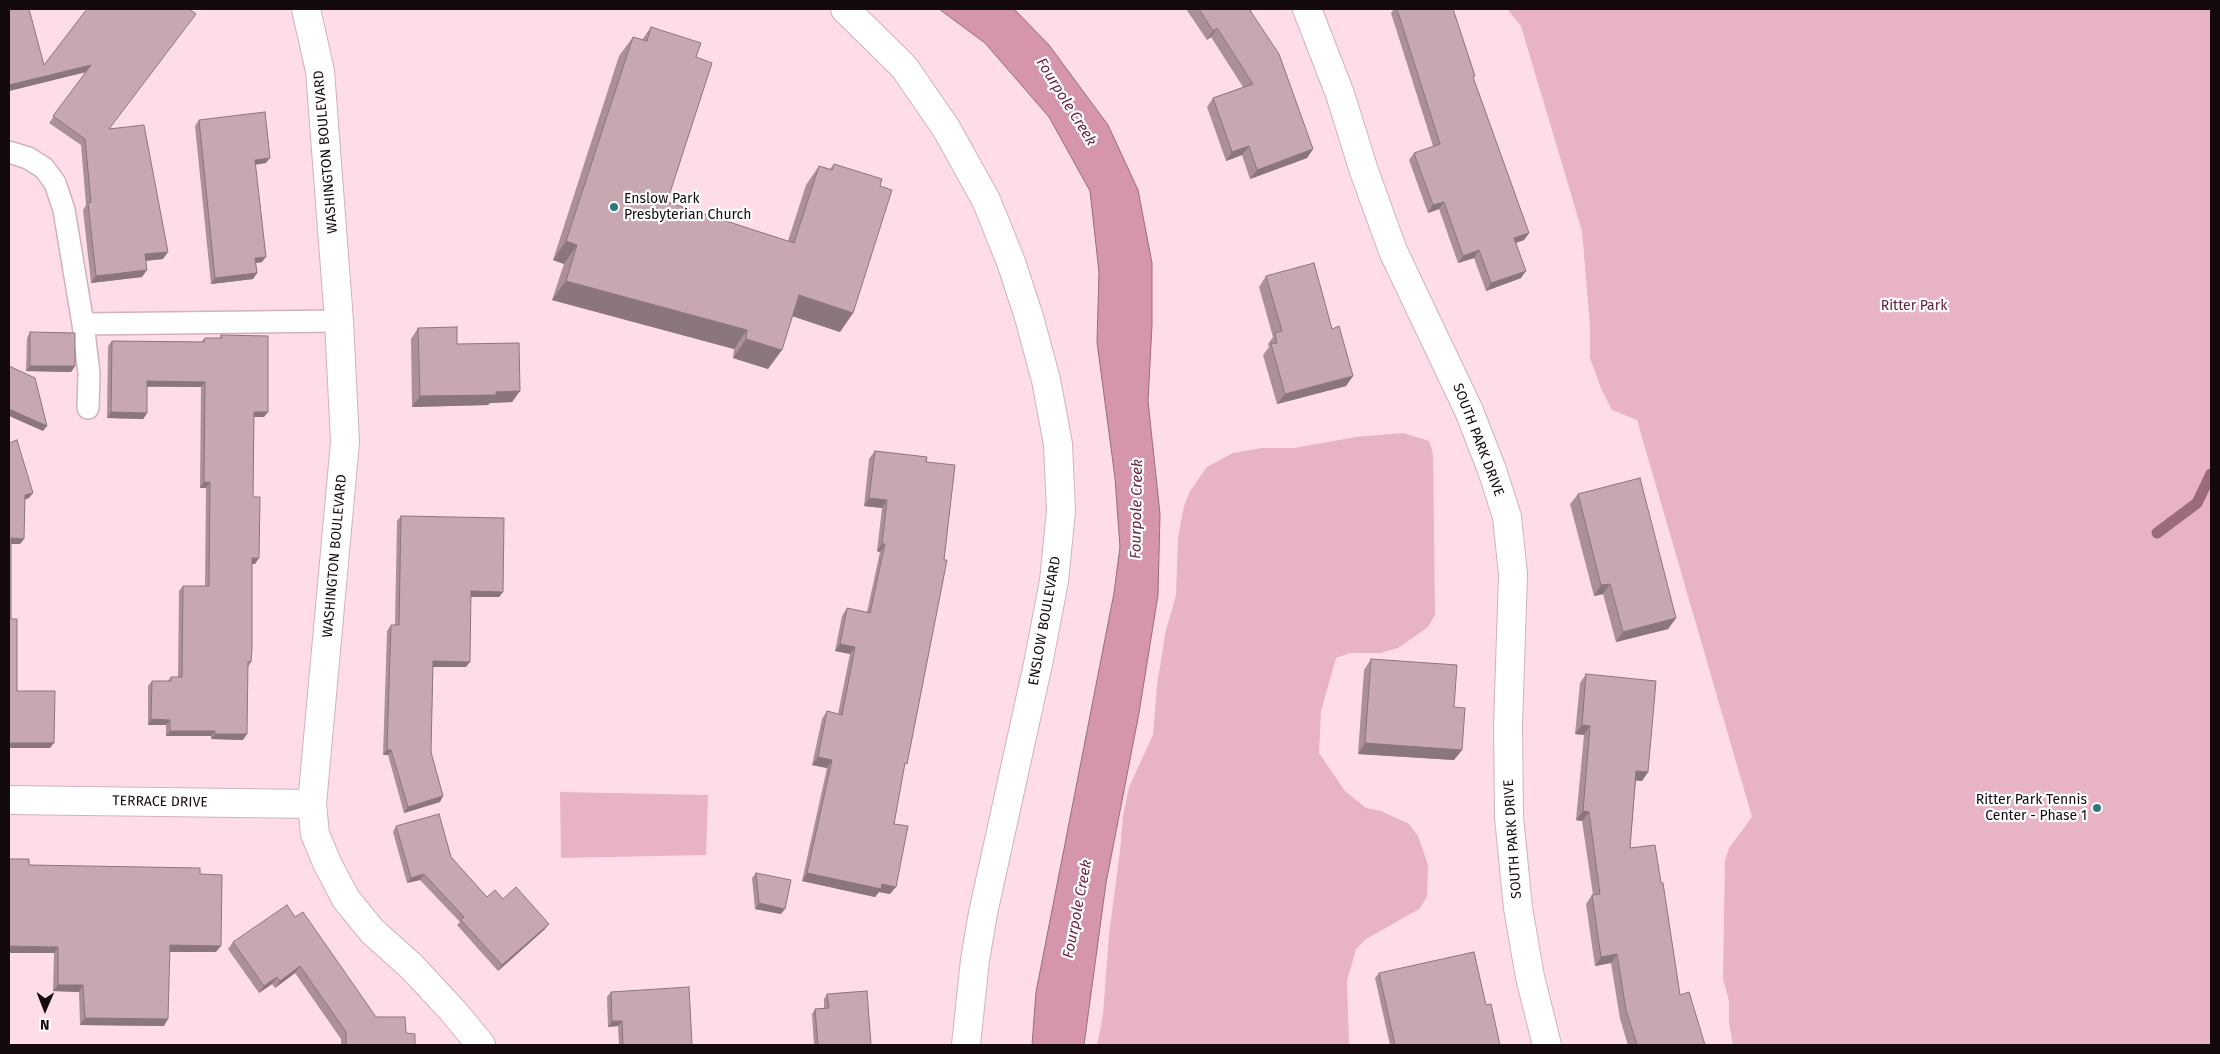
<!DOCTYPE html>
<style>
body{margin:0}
#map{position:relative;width:2220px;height:1054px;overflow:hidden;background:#fedde7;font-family:"Fira Sans",sans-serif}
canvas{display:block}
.frame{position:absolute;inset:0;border:10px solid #140a0d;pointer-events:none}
.north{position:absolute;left:20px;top:984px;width:50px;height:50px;-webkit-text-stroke:4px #fff;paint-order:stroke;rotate:181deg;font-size:14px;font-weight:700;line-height:20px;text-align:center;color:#140a0d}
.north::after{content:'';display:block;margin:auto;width:18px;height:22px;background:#140a0d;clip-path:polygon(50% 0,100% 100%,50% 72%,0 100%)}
</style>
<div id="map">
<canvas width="2220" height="1054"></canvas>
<div class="frame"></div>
<div class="north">N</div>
</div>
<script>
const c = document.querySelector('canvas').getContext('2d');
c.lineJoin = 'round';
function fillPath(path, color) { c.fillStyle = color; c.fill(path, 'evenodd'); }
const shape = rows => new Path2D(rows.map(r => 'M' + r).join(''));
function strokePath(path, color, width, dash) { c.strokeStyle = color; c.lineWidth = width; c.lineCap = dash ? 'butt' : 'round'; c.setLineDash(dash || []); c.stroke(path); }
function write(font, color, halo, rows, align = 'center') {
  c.font = font + ' "Fira Sans",sans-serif'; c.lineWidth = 4.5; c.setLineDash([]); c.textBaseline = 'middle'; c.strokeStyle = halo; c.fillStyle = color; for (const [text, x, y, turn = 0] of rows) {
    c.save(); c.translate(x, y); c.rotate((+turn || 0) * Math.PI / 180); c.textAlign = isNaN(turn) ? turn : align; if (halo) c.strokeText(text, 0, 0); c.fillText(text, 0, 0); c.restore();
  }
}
fillPath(shape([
 [1507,9,2211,9,2211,1045,1733,1045,1729,1023,1729,1001,1723,979,1725,861,1729,848,1752,817,1637,420,1612,410,1601,388,1590,358,1590,326,1582,231,1521,26],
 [1403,433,1429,441,1433,454,1435,615,1428,627,1398,648,1380,653,1350,653,1336,658,1321,711,1319,753,1345,791,1366,808,1381,811,1409,824,1418,836,1428,865,1427,897,1419,909,1366,939,1356,949,1347,981,1349,1045,1097,1045,1103,1015,1109,935,1120,851,1123,817,1129,787,1153,735,1157,685,1166,630,1176,596,1178,538,1184,506,1190,491,1207,467,1233,453,1262,448,1294,448,1356,437],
 [560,792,708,795,706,855,561,858]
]), '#e8b3c4');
const water = shape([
 [939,9,1014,9,1049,45,1108,125,1138,190,1152,263,1152,325,1148,401,1160,514,1158,595,1139,713,1106,883,1084,1045,1032,1045,1036,992,1114,593,1120,547,1115,478,1097,342,1099,272,1090,191,1049,117,985,43,939,9]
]);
fillPath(water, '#d595aa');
strokePath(water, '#9b6b7b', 1);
strokePath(shape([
 [2157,533,2197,503,2211,474]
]), '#9b6b7b', 11);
const lane = shape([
 [9,152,28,158,44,168,55,183,64,210,83,324,339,321],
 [83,324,89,373,88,408]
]);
const street = shape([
 [306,9,320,71,339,321,345,442,312,804,315,834,327,863,346,899,372,931,412,967,453,1011,481,1045],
 [1307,9,1340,94,1364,171,1393,251,1469,411,1492,470,1507,517,1513,574,1508,725,1509,817,1518,908,1530,977,1547,1045],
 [9,800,312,804]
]);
const secondary = shape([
 [845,9,904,67,946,128,986,200,1011,262,1029,317,1046,380,1058,444,1061,511,1054,581,1038,664,983,913,975,960,966,1045]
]);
strokePath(lane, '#d1b2bc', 24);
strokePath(street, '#d1b2bc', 30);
strokePath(secondary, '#d1b2bc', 30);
strokePath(lane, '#fff', 21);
strokePath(street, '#fff', 28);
strokePath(secondary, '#fff', 28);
fillPath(shape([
 [87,9,109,129,163,259,146,261,142,277,91,283,83,210,86,205,81,145,49,123,86,72,9,91,44,65],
 [1186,9,1252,9,1251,11,1313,149,1307,158,1250,179,1242,155,1226,161,1207,107,1213,98,1243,87,1211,37,1207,40],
 [1394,9,1453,9,1475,76,1473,78,1529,233,1524,240,1516,243,1521,278,1486,291,1474,258,1458,263,1439,209,1428,213,1409,160,1414,153,1433,146,1391,13],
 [651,27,696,57,667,202,788,241,806,185,819,166,830,169,834,164,880,186,853,313,840,332,792,316,768,369,733,358,734,349,552,300,564,264,553,260,619,56,633,37,642,40],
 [199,120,266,163,255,165,262,262,255,263,257,273,253,279,211,284,195,126],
 [1266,276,1332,329,1353,376,1346,386,1277,404,1263,355,1269,347,1268,344,1273,337,1259,287],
 [418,328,457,344,520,391,512,402,490,403,488,405,412,407,411,339],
 [30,332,75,366,71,372,26,371,27,338],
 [221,335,264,417,254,417,253,497,255,564,252,564,251,662,248,667,243,740,211,739,211,736,166,736,166,725,148,725,148,686,152,681,168,681,171,677,178,677,179,591,183,586,205,586,206,488,200,488,201,387,147,387,147,413,143,419,107,418,108,346,112,341,201,342,205,338,220,338],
 [875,451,927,457,904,768,894,824,890,894,879,892,875,897,802,881,827,768,812,765,822,719,827,711,838,714,850,654,835,651,842,616,847,608,867,612,880,552,877,551,882,508,864,506,869,459],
 [1578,494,1676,618,1668,629,1616,642,1603,594,1594,596,1570,504],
 [401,516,503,592,499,597,471,597,466,667,433,667,431,752,440,802,404,813,388,755,383,755,387,631,391,625,395,625,397,521],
 [1371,659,1454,707,1462,750,1454,760,1358,754,1364,670],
 [1586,674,1648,772,1642,781,1636,780,1630,848,1661,883,1680,995,1705,1045,1628,1045,1620,1019,1611,963,1595,966,1586,904,1592,895,1593,895,1582,821,1576,820,1584,735,1575,734,1580,683],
 [396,826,451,857,487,897,503,899,545,929,498,971,457,925,460,922,420,880,407,883,393,832],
 [29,865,200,874,216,952,169,952,164,1026,80,1025,79,992,53,991,54,953],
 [756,873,781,914,755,909,752,878],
 [295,917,376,1017,406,1033,415,1045,341,1045,341,1039,295,973,275,988,272,984,259,993,228,949,233,942],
 [1379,973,1486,1005,1500,1045,1390,1045,1375,978],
 [611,992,692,1045,619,1045,618,1026,608,1027,607,997],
 [827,994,871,1045,814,1045,812,1014,815,1009,824,1008,824,999]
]), '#ab9098');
fillPath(shape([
 [1217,28,1211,37,1207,40,1213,31],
 [91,65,86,72,9,91,9,85],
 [1249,146,1242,155,1226,161,1232,152],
 [1313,149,1307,158,1250,179,1257,170],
 [270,158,266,163,251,165,255,160],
 [1444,202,1439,209,1428,213,1433,205],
 [1529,233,1524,240,1509,245,1514,238],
 [566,241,577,245,564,264,553,260],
 [1479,250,1474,258,1458,263,1463,256],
 [168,252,163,259,140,261,145,254],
 [266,257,262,262,251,264,255,258],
 [147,270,142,277,91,283,96,276],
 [1526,271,1521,278,1486,291,1491,283],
 [257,273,253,279,211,284,215,278],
 [566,281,747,330,734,349,552,300],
 [799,295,853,313,840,332,786,314],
 [746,339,782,350,768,369,733,358],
 [30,366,75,366,71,372,26,371],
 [1353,376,1346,386,1277,404,1285,394],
 [147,381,205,382,201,387,143,386],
 [520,391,512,402,490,403,488,405,412,407,420,396],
 [9,409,47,426,43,431,9,416],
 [111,412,147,413,143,419,107,418],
 [254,412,268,412,264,417,250,417],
 [204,482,210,482,206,488,200,488],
 [33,493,29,498,21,501,25,495],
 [869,498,887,500,882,508,864,506],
 [11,538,24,539,20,544,9,544],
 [882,544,885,544,880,552,877,551],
 [252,558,259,558,255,564,248,564],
 [1610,584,1603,594,1594,596,1601,585],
 [471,591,503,592,499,597,467,597],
 [1676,618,1668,629,1616,642,1623,632],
 [840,644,855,647,850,654,835,651],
 [433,661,470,662,466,667,429,667],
 [151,719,170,720,166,725,148,725],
 [1582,725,1590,726,1584,735,1575,734],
 [170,731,215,731,211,736,166,736],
 [215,734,247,734,243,740,211,739],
 [9,743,54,743,50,748,9,748],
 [1365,743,1462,750,1454,760,1358,754],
 [387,750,391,750,388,755,383,755],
 [818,757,832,760,827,768,812,765],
 [1636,771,1648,772,1642,781,1630,780],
 [443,796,440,802,404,813,408,807],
 [1583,811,1589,812,1582,821,1576,820],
 [807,873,882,884,896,887,890,894,879,892,875,897,802,881],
 [424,874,420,880,407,883,411,878],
 [759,903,785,909,781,914,755,909],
 [549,924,545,929,498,971,502,965],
 [170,945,221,946,216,952,165,952],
 [9,946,58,947,54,953,9,953],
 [1617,954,1611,963,1595,966,1601,957],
 [300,966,295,973,275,988,280,981],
 [277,977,272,984,259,993,264,986],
 [58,985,83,985,79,992,53,991],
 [85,1018,168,1019,164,1026,80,1025],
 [612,1021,622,1021,618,1026,608,1027]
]), '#8b767c');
const building = shape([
 [9,9,29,9,44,65,87,9,189,9,196,14,109,129,144,125,168,252,145,254,147,270,96,276,88,203,91,202,85,139,53,116,91,65,9,85,9,9],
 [1199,9,1249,9,1279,54,1313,149,1257,170,1249,146,1232,152,1213,98,1253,84,1217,28,1213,31,1199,9],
 [1397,9,1453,9,1475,76,1473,77,1529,233,1514,238,1526,271,1491,283,1479,250,1463,256,1444,202,1433,205,1414,153,1440,144,1397,9],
 [651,27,701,43,696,57,712,63,667,202,794,243,819,166,832,170,834,164,882,179,880,186,892,190,853,313,799,295,782,350,746,339,747,330,566,281,577,245,566,241,633,37,647,41,651,27],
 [265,112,270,158,255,160,266,257,255,258,257,273,215,278,199,120,265,112],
 [1314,263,1332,329,1339,326,1353,376,1285,394,1271,344,1277,343,1275,333,1282,331,1266,276,1314,263],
 [457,327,457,344,519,343,520,391,496,392,496,395,420,396,418,328,457,327],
 [30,332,75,333,75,366,30,366,30,332],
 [221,335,268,336,268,412,254,412,253,497,260,497,259,558,252,558,252,649,251,662,248,662,247,734,215,734,215,731,170,731,170,720,151,719,152,681,171,681,171,677,182,677,183,586,209,586,210,482,204,482,205,382,147,381,147,413,111,412,112,341,204,342,205,338,222,338,221,335],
 [9,366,35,378,47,426,9,409,9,366],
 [17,440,33,493,25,495,24,539,11,538,11,619,17,619,17,691,55,691,54,743,9,743,9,443,17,440],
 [875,451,927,457,926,462,955,465,944,560,947,560,907,764,905,763,894,824,908,826,896,887,882,884,881,889,807,873,832,760,818,757,827,711,842,715,855,647,840,644,847,608,870,613,885,544,882,544,887,500,869,498,875,451],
 [1640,478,1676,618,1623,632,1610,584,1601,585,1578,494,1640,478],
 [401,516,504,518,503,592,471,591,470,662,433,661,431,752,443,796,408,807,391,750,387,750,391,625,399,625,401,516],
 [1371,659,1457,665,1454,707,1465,708,1462,750,1365,743,1371,659],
 [1586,674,1656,681,1648,772,1636,771,1630,848,1655,845,1661,883,1663,883,1680,995,1689,992,1705,1045,1637,1045,1626,1010,1617,954,1601,957,1592,895,1600,894,1589,812,1583,811,1590,726,1582,725,1586,674],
 [439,814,451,857,487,897,495,890,503,899,516,887,549,924,502,965,461,920,464,917,424,874,411,878,396,826,439,814],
 [9,859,29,859,29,865,200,868,200,874,222,875,221,946,170,945,168,1019,85,1018,83,985,58,985,58,947,9,946,9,859],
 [756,873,791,880,785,909,759,903,756,873],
 [287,905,295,917,303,912,376,1017,405,1017,406,1033,415,1034,415,1045,346,1045,346,1032,300,966,280,981,277,977,264,986,233,942,287,905],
 [1474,952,1486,1005,1491,1004,1500,1045,1395,1045,1379,973,1474,952],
 [689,987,692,1045,623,1045,622,1021,612,1021,611,992,689,987],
 [867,991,871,1045,818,1045,815,1009,829,1008,827,994,867,991]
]);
fillPath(building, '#c7a8b1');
strokePath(building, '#8b767c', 1);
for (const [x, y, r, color] of [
 [614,207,5,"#2f7781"],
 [2097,808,5,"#2f7781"]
]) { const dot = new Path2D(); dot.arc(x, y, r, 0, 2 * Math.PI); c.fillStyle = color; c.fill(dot); strokePath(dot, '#fff', 2); }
write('14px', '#140a0d', '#fff', [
 ["WASHINGTON BOULEVARD",326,152,-95],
 ["SOUTH PARK DRIVE",1478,440,69],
 ["WASHINGTON BOULEVARD",335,556,-85],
 ["ENSLOW BOULEVARD",1045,621,-80],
 ["TERRACE DRIVE",160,802,1],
 ["SOUTH PARK DRIVE",1513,839,-94]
]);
write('14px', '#140a0d', '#fff', [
 ["Enslow Park",624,199],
 ["Presbyterian Church",624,215],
 ["Ritter Park Tennis",2087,800,"right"],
 ["Center - Phase 1",2087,816,"right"]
], 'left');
write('14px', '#651a3b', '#fff', [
 ["Ritter Park",1914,306]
]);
write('italic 15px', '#6f2443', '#fff', [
 ["Fourpole Creek",1066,102,58],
 ["Fourpole Creek",1137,509,-89],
 ["Fourpole Creek",1078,909,-79]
]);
</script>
